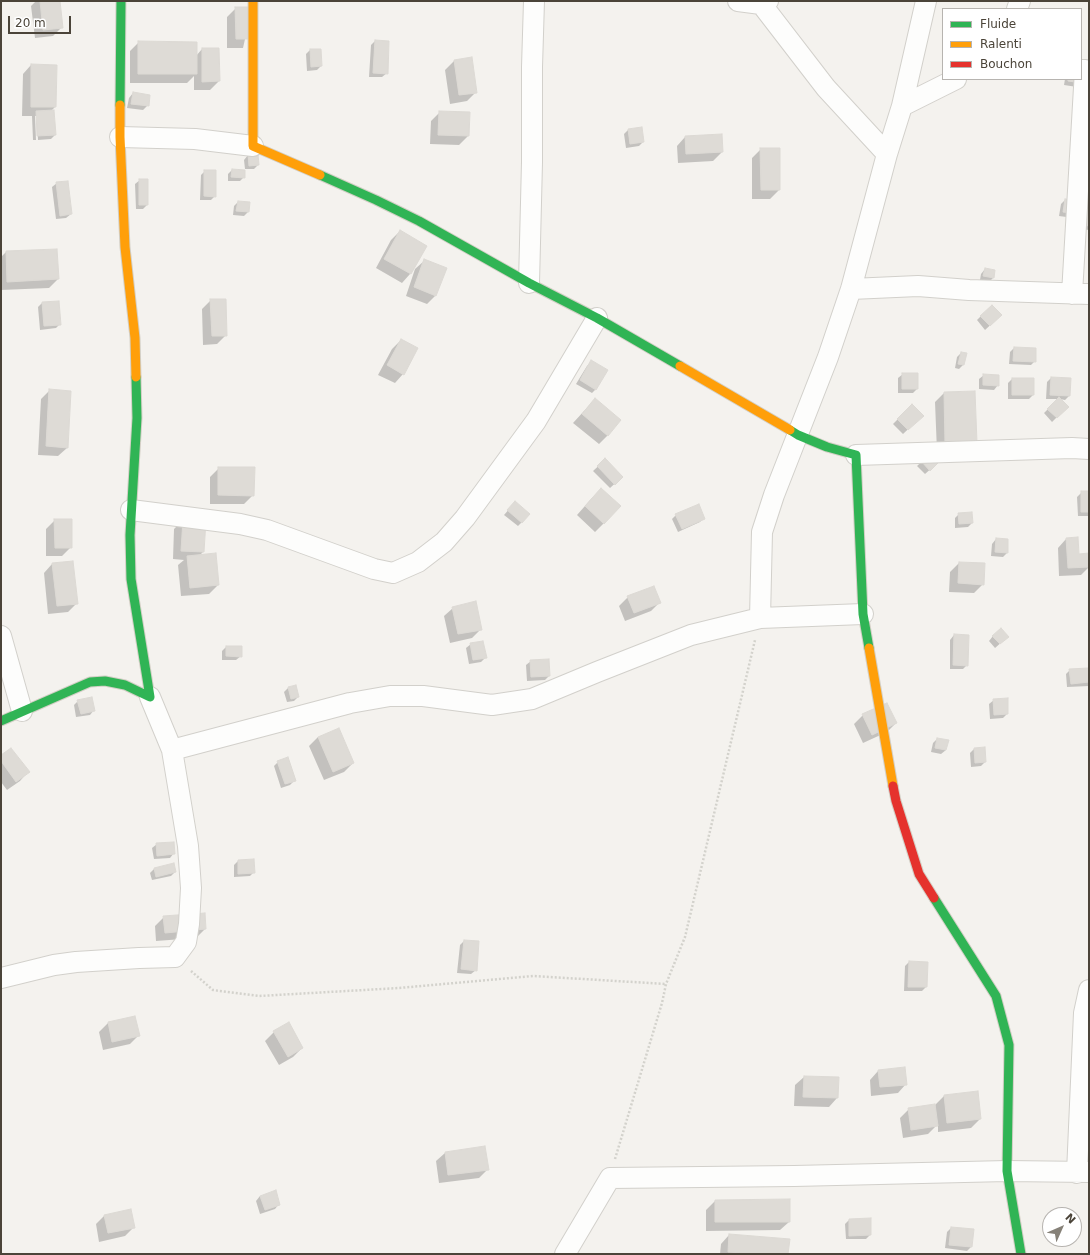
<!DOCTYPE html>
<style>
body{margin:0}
#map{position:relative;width:1090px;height:1255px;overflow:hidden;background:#f4f2ee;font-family:"DejaVu Sans",sans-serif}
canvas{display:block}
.frame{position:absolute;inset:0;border:2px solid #4b4439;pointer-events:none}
.legend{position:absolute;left:942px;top:8px;width:140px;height:72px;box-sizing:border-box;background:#fff;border:1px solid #b7b4b0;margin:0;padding:5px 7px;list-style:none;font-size:12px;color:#4b4439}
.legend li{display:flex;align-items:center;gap:8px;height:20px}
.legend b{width:20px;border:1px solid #b7b4b0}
.north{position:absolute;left:1042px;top:1207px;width:40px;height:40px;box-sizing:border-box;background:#fff;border:1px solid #b7b4b0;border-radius:50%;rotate:45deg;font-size:11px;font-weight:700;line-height:16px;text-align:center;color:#4b4439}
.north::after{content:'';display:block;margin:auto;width:14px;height:18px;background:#868178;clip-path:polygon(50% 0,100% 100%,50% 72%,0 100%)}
.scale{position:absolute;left:8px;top:16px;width:63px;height:18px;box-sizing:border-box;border:2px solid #4b4439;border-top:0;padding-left:5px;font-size:12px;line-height:14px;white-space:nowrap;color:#4b4439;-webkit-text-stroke:3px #fff;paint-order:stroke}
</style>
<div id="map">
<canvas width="1090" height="1255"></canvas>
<div class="frame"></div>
<ul class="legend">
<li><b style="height:5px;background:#30b455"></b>Fluide</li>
<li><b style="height:5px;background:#ff9f0a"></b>Ralenti</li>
<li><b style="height:5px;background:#e5322d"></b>Bouchon</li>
</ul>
<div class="north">N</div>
<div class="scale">20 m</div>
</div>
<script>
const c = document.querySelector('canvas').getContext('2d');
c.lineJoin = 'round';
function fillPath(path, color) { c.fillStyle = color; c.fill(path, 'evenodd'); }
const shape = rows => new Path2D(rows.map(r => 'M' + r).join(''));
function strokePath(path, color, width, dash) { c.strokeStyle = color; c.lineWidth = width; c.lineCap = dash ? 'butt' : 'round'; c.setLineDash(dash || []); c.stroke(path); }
fillPath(shape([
 [36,1,59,1,62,27,53,36,35,38,31,6],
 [236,8,252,8,243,48,227,48,227,17],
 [375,41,387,73,382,77,369,77,371,45],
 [139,42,196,56,202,49,219,81,210,90,194,90,194,76,187,83,130,83,130,51],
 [310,50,321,66,317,70,307,71,306,54],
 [471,59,476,92,467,101,450,104,445,70,454,61],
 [31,65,55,107,51,111,55,135,51,139,38,140,37,116,35,116,36,140,33,140,32,116,22,116,23,74],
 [1065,79,1081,79,1077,87,1064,85],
 [133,93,148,105,143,110,127,108,129,98],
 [440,112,468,136,459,145,430,144,431,121],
 [628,130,643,142,639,146,626,148,624,134],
 [685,137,722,152,713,161,678,163,677,146],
 [761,149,779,190,770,199,752,199,752,158],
 [248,155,258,165,254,169,245,169,244,160],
 [232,170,244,177,240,181,228,181,228,174],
 [205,171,215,196,211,200,200,200,201,175],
 [140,180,147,205,143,209,136,209,135,184],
 [57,183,71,214,66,218,56,219,52,187],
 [1065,200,1074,218,1059,216,1061,204],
 [238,202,249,203,248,212,244,216,233,215,234,206],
 [1089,211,1089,230,1081,229],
 [400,231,426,246,410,274,402,283,376,268,391,240],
 [56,250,58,279,49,288,1,290,1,257,6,252],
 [424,261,436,295,427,304,406,296,415,269],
 [985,269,993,278,989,282,980,280,981,274],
 [211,300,226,335,217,344,203,345,202,309],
 [42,303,60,324,56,328,40,330,38,307],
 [981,316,997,319,985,330,977,320],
 [401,340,403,374,395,383,378,375,392,349],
 [1014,348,1035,361,1031,365,1009,364,1010,352],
 [961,353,966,354,963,365,959,369,955,368,957,357],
 [591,362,596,389,592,393,576,384,587,366],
 [903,374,917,389,913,393,898,393,898,378],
 [984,375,998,385,994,390,979,389,979,379],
 [1051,378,1070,379,1070,395,1065,400,1060,399,1067,407,1052,422,1044,413,1058,399,1046,399,1047,382],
 [1012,379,1033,395,1029,399,1008,399,1008,383],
 [50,390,67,448,58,456,38,455,41,399],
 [944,393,967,451,937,452,935,402],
 [595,399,608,435,599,444,573,423],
 [912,405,922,416,903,434,893,424],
 [930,454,934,466,925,474,917,466],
 [605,460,622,477,610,488,593,471],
 [219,468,253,495,244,504,210,504,210,477],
 [1082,492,1089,492,1089,516,1078,516,1077,497],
 [592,498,604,523,595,532,577,515],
 [511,507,522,522,518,526,504,515],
 [959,514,972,523,968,527,955,528,955,518],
 [676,515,704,518,700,522,678,532,672,519],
 [55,520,71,547,62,556,46,556,46,529],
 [183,520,203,552,199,556,218,585,209,594,181,596,178,565,184,560,173,559,174,529],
 [996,539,1007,553,1003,557,991,556,992,544],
 [1066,539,1078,555,1089,567,1081,575,1059,576,1058,548],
 [959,563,983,584,974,593,949,592,950,572],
 [52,564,77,603,68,612,48,614,44,573],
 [628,597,660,602,651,611,625,621,619,606],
 [453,608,481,629,472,638,450,643,444,616],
 [954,635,967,665,963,669,950,669,950,640],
 [993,636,1003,641,995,648,989,641],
 [471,644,486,657,481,662,469,664,466,648],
 [226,647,241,656,236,660,222,660,222,651],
 [531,661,549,676,545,680,527,681,526,665],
 [1089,669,1089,686,1067,687,1066,674,1070,670],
 [288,688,298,697,294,701,287,702,284,692],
 [994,700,1007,714,1003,718,990,719,989,704],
 [78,701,94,710,90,715,76,717,74,705],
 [863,715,896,723,887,732,863,743,854,724],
 [318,737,353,763,344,772,324,780,309,746],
 [937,739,946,750,941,754,931,752,933,743],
 [984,748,985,762,981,766,971,767,970,753,974,749],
 [1,757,28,772,20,781,7,790,1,782],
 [278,762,294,781,290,785,281,788,274,766],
 [157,844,174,853,170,858,154,859,152,848],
 [254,860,254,872,250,876,234,877,234,865,238,861],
 [154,869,175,872,171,876,152,880,150,873],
 [164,917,205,929,196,938,156,941,155,926],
 [464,941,476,970,471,974,457,973,460,945],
 [909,962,926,987,922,991,904,991,905,966],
 [134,1017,138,1036,130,1044,103,1050,99,1032,108,1023],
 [274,1032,302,1048,293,1057,279,1065,265,1041],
 [878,1071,906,1084,898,1093,871,1096,870,1080],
 [804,1077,838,1078,837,1098,829,1107,794,1106,795,1085],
 [977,1092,980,1119,971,1128,938,1132,938,1124,928,1134,903,1138,900,1118,909,1109,935,1105,944,1096],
 [445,1153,488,1169,479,1178,439,1183,436,1161],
 [260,1196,279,1204,275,1209,260,1214,256,1201],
 [789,1200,789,1222,780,1230,706,1231,706,1210,715,1201],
 [104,1216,134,1227,125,1236,99,1242,96,1224],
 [849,1220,870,1235,866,1239,846,1239,845,1224],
 [951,1228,971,1247,967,1251,945,1248,947,1232],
 [729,1235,787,1254,720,1254,721,1244]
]), '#0003');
const building = shape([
 [40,1,60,1,63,28,43,30,40,1],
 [235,7,253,7,253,39,236,39,235,7],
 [375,40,389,41,388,74,373,73,375,40],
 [138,41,197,42,197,74,138,74,138,41],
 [202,48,219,48,220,81,202,82,202,48],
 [310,49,321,49,322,66,311,67,310,49],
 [472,57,477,93,459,95,454,60,472,57],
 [31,64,57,65,56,107,31,107,31,64],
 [1068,79,1081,79,1082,83,1068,81,1068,79],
 [133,92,150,95,149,106,131,104,133,92],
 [54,110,56,135,37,136,36,111,54,110],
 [439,111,470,112,469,136,438,135,439,111],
 [642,127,644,142,630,144,628,129,642,127],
 [722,134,723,152,686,154,685,136,722,134],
 [760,148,780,148,780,190,761,190,760,148],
 [248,154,258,154,259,165,249,166,248,154],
 [232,169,245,170,245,178,231,177,232,169],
 [204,170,216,170,216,197,204,196,204,170],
 [139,179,148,179,148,205,139,205,139,179],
 [68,181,72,214,60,216,56,182,68,181],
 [1065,199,1080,201,1079,214,1063,212,1065,199],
 [238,201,250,202,249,212,236,211,238,201],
 [1086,210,1089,210,1089,226,1084,225,1086,210],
 [400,230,427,246,411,274,384,259,400,230],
 [57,249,59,279,7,282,6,251,57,249],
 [424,259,447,268,436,296,414,287,424,259],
 [985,268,995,270,994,278,983,276,985,268],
 [210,299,226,299,227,336,212,336,210,299],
 [59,301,61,325,44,326,42,302,59,301],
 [992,305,1002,315,990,326,980,316,992,305],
 [401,339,418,348,404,375,387,365,401,339],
 [1014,347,1036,348,1036,362,1013,361,1014,347],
 [961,352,967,353,964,365,958,364,961,352],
 [591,360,608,370,596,390,580,380,591,360],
 [902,373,918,373,918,389,902,389,902,373],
 [983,374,999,375,999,386,983,385,983,374],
 [1051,377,1071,378,1070,396,1050,395,1051,377],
 [1012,378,1034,378,1034,395,1012,395,1012,378],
 [49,389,71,391,68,448,46,446,49,389],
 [975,391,977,443,945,443,944,392,975,391],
 [1059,397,1069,407,1057,418,1047,409,1059,397],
 [595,398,621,420,608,436,582,414,595,398],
 [912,404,924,416,908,430,897,419,912,404],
 [605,458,623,477,615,485,597,466,605,458],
 [921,461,939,462,930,471,921,461],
 [218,467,255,467,254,496,218,495,218,467],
 [601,488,621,506,604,524,585,506,601,488],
 [1081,491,1089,491,1089,512,1081,512,1081,491],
 [515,501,530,514,522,523,507,510,515,501],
 [699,504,705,519,682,529,675,514,699,504],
 [972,512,973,523,959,524,958,513,972,512],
 [54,519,72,519,72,548,55,548,54,519],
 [183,519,206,520,204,552,181,551,183,519],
 [1078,537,1079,554,1089,553,1089,567,1068,568,1066,538,1078,537],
 [996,538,1008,539,1008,553,995,552,996,538],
 [216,553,219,585,190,588,187,556,216,553],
 [73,561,78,604,57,606,52,563,73,561],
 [959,562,985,563,984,585,958,583,959,562],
 [654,586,661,603,634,613,627,596,654,586],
 [476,601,482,630,458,634,452,607,476,601],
 [1001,628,1009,637,1000,644,992,636,1001,628],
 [954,634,969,635,968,666,953,665,954,634],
 [483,641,487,658,473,660,470,643,483,641],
 [226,646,242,646,242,657,226,656,226,646],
 [549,659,550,676,531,677,530,660,549,659],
 [1089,668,1089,682,1071,684,1069,669,1089,668],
 [296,685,299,697,291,699,288,687,296,685],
 [92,697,95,711,81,714,77,700,92,697],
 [1008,698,1008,714,994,715,993,699,1008,698],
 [887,703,897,723,872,735,862,714,887,703],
 [339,728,354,763,333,772,318,737,339,728],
 [937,738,949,740,946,750,935,748,937,738],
 [985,747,986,762,975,763,974,748,985,747],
 [11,748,30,772,16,782,1,761,1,755,11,748],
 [288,757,296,781,285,784,277,761,288,757],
 [174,842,175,854,157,856,156,843,174,842],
 [254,859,255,873,238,874,238,860,254,859],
 [174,863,176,872,156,877,154,868,174,863],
 [205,913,206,929,165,933,163,916,205,913],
 [464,940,479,941,477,971,461,969,464,940],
 [909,961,928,962,927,987,908,987,909,961],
 [135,1016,140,1036,112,1042,108,1022,135,1016],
 [289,1022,303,1048,288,1057,273,1031,289,1022],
 [905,1067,907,1085,880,1087,878,1070,905,1067],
 [804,1076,839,1077,838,1098,803,1097,804,1076],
 [978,1091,981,1119,947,1123,944,1095,978,1091],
 [935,1104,938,1126,911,1130,908,1108,935,1104],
 [485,1146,489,1170,448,1175,445,1152,485,1146],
 [276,1190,280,1205,265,1210,260,1196,276,1190],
 [790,1199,790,1222,715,1222,715,1200,790,1199],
 [131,1209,135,1228,108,1233,104,1215,131,1209],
 [871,1218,871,1235,849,1236,849,1219,871,1218],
 [951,1227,974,1229,972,1247,949,1245,951,1227],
 [729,1234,790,1239,788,1254,758,1254,728,1252,729,1234]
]);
fillPath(building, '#dedbd6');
strokePath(building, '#dcd9d4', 1);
const street = shape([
 [738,1,761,4,768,1],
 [759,1,826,88,887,154],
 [1017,9,1020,1],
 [902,106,956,79],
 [120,137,195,139,253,146],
 [529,283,532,162,532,67,534,1],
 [851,289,918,286,969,290,1089,294],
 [1072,294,1085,70,1081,70],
 [856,455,1072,448,1089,449],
 [131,510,240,524,267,530,374,569,393,573,418,562,444,542,465,518,536,421,597,318],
 [760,618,762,532,774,495,828,357,851,289,887,154,902,106,926,1],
 [1,636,22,711],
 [172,750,350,703,390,696,423,696,492,705,532,699,597,672,691,635,760,618,863,614],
 [1,978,54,965,76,962,139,958,175,957,186,942,189,924,191,888,188,846,172,750,150,697],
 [1077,1173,1084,1013,1089,990],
 [565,1254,610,1178,794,1176,1007,1171,1089,1172]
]);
const fast = shape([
 [120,105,121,1],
 [320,175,376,200,419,221,529,283,597,318,680,366],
 [790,430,798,435,827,447,856,455,863,614,869,648],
 [1,721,90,682,105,681,125,685,150,697,131,579,130,535,137,418,136,377],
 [934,898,996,996,1009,1045,1007,1171,1021,1254]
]);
const slow = shape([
 [253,1,253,146,320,175],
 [120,105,120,137,125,247,135,338,136,377],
 [680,366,790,430],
 [869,648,893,786]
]);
const jam = shape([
 [893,786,896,801,919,874,934,898]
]);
strokePath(street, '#d2d0cb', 22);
strokePath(fast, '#d3cfc5', 11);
strokePath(slow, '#d3cfc5', 11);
strokePath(jam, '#d3cfc5', 11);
strokePath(shape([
 [191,971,213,990,259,996,399,988,533,976,666,984],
 [615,1159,662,1003,666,984,685,937,755,640]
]), '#d3d2cc', 2.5, [2, 2]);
strokePath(street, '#fdfdfc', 20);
strokePath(fast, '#30b455', 9);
strokePath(slow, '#ff9f0a', 9);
strokePath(jam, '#e5322d', 9);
</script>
